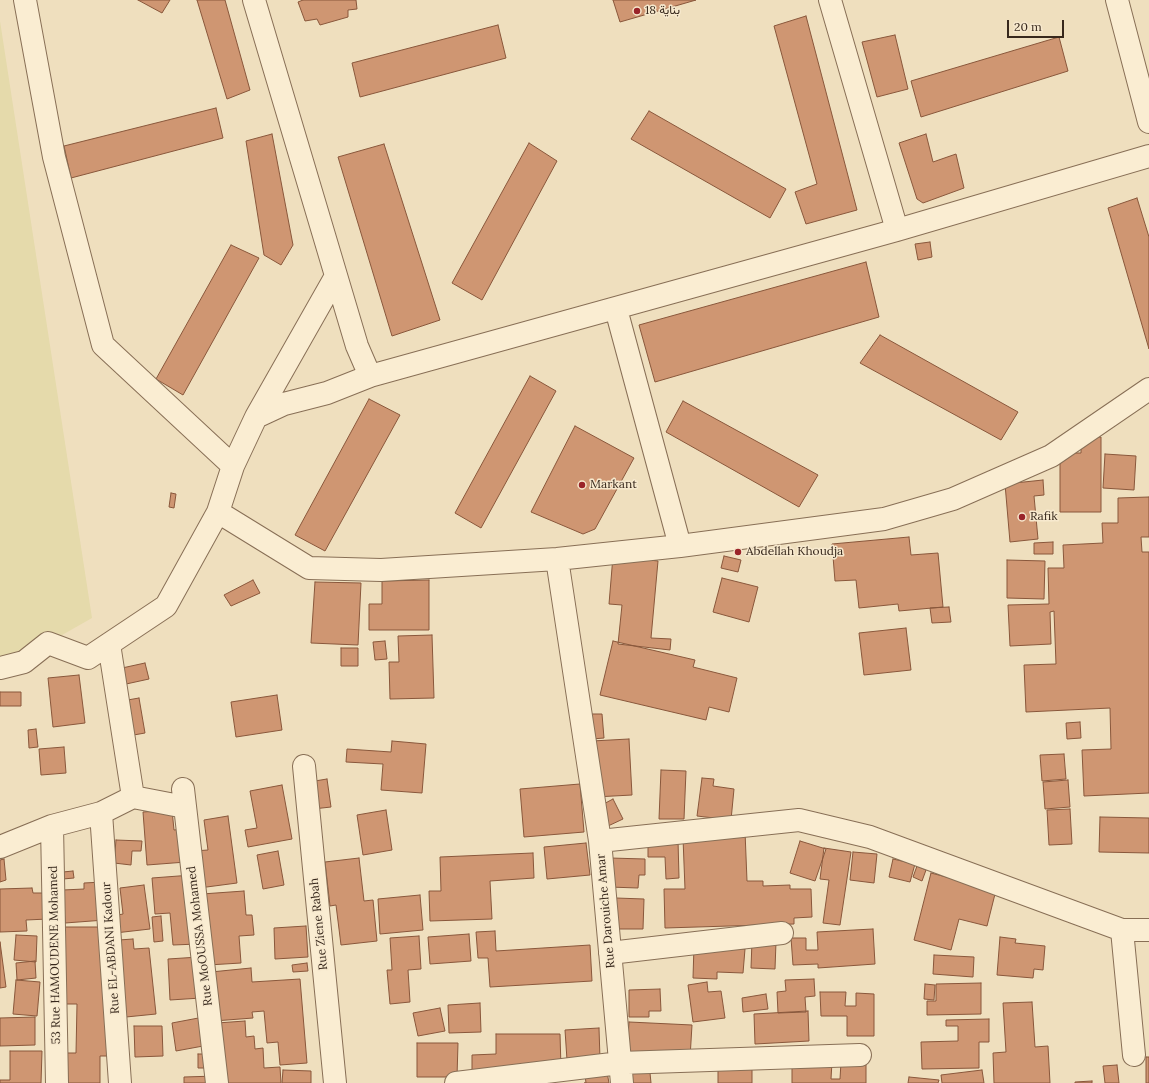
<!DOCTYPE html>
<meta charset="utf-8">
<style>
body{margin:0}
#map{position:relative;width:1149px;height:1083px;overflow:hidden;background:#efdfbe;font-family:Lora,serif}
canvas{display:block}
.scale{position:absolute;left:1007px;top:20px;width:57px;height:18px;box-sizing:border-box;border:2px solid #37281c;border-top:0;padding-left:5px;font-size:12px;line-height:14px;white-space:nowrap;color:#37281c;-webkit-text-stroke:3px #f7e9ce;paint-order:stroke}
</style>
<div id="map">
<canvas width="1149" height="1083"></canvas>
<div class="scale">20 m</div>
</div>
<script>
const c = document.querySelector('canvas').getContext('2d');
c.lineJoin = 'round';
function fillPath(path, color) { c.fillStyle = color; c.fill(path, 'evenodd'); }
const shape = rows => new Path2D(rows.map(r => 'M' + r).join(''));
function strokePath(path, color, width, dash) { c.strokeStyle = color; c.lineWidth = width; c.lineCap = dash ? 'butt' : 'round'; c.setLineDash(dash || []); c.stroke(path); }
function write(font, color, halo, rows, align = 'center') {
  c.font = font + ' Lora,Vazirmatn,serif'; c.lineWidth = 3; c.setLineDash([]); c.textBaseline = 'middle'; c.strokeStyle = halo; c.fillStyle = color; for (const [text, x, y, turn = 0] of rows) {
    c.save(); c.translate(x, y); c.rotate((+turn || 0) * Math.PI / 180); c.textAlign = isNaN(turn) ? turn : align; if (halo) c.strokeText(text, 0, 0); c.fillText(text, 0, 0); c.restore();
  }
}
fillPath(shape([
 [0,21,92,618,48,643,0,666]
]), '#e5daab');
const building = shape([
 [138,0,170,0,162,13,138,0],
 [197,0,225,0,250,90,227,99,197,0],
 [303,0,356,0,357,9,348,10,348,17,320,25,317,19,305,21,298,2,303,0],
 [613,0,696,0,620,22,613,0],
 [806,16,857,210,806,224,795,192,817,184,774,26,806,16],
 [498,25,506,58,360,97,352,63,498,25],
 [895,35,908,89,877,97,862,42,895,35],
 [1059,37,1068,71,921,117,911,81,1059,37],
 [216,108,223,138,71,178,64,146,216,108],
 [649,111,786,189,770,218,631,139,649,111],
 [272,134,293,245,281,265,264,255,246,141,272,134],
 [926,134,933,162,956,154,964,188,923,203,917,199,899,143,926,134],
 [529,143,557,161,482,300,452,283,529,143],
 [384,144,440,320,392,336,338,157,384,144],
 [1137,198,1149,237,1149,349,1108,208,1137,198],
 [930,242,932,257,918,260,915,244,930,242],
 [231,245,259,258,183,395,156,379,231,245],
 [866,262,879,317,655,382,639,325,866,262],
 [880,335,1018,412,1001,440,860,363,880,335],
 [530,376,556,391,481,528,455,513,530,376],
 [369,399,400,415,325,551,295,535,369,399],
 [683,401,818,475,799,507,666,432,683,401],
 [575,426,634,458,595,529,583,534,531,512,575,426],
 [1081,437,1101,437,1101,512,1060,512,1060,453,1081,453,1081,437],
 [1105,454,1136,456,1134,490,1103,488,1105,454],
 [1043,480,1044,495,1034,496,1038,539,1010,542,1005,484,1043,480],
 [171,493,176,494,174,508,169,507,171,493],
 [1149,497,1149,537,1141,537,1142,552,1149,552,1149,793,1084,796,1082,750,1111,749,1110,708,1026,712,1024,665,1056,664,1054,611,1050,612,1051,644,1010,646,1008,605,1049,604,1048,568,1064,568,1063,545,1103,543,1102,523,1118,523,1118,498,1149,497],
 [909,537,911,555,938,553,943,607,899,611,898,604,859,608,856,580,835,581,832,544,909,537],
 [1053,542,1053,554,1034,554,1034,543,1053,542],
 [613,556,658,561,651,638,671,639,670,650,618,644,622,605,609,604,613,556],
 [724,556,741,560,738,572,721,568,724,556],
 [1007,560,1045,561,1044,599,1007,598,1007,560],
 [722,578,758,587,749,622,713,612,722,578],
 [253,580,260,593,231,606,224,595,253,580],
 [429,580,429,630,369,630,369,604,382,604,382,581,429,580],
 [315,582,361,583,358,645,311,643,315,582],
 [949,607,951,622,932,623,930,608,949,607],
 [906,628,911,670,864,675,859,633,906,628],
 [432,635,434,698,390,699,389,662,399,662,398,636,432,635],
 [385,641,387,659,375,660,373,642,385,641],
 [613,641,695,660,693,667,737,678,729,712,709,707,706,720,600,695,613,641],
 [341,648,358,648,358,666,341,666,341,648],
 [145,663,149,679,117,686,113,670,145,663],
 [79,675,85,723,53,727,48,678,79,675],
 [0,692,21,692,21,706,0,706,0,692],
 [277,695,282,730,236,737,231,702,277,695],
 [139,698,145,733,128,736,122,701,139,698],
 [590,714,602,714,604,738,592,739,590,714],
 [1080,722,1081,738,1067,739,1066,723,1080,722],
 [36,729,38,747,29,748,28,730,36,729],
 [629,739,632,795,595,797,592,741,629,739],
 [392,741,426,744,422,793,381,790,383,764,346,762,347,749,391,752,392,741],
 [64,747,66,773,41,775,39,749,64,747],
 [1064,754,1066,779,1042,781,1040,755,1064,754],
 [661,770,686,771,684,819,659,819,661,770],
 [702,778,714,779,713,786,734,789,731,820,697,816,702,778],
 [327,779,331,807,313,809,309,782,327,779],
 [1068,780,1070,807,1045,809,1043,782,1068,780],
 [580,784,584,832,524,837,520,789,580,784],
 [282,785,292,839,248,847,245,830,257,828,250,791,282,785],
 [613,799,623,819,608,826,598,807,613,799],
 [1070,809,1072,844,1049,845,1047,810,1070,809],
 [172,810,174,830,184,829,186,862,147,865,143,812,172,810],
 [386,810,392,850,363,855,357,815,386,810],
 [228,816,237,883,199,888,194,851,208,850,204,820,228,816],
 [1100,817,1149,818,1149,853,1099,852,1100,817],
 [745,831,747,881,763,881,763,886,790,885,790,889,811,889,812,917,794,918,794,924,665,928,664,889,685,889,683,838,745,831],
 [116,840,142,841,141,851,132,851,131,865,114,863,116,840],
 [678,840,679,878,666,879,665,857,648,857,648,841,678,840],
 [800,841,826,849,815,881,790,873,800,841],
 [586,843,590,875,547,879,544,847,586,843],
 [824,848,851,852,840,925,823,923,829,880,820,879,824,848],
 [278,851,284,885,263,889,257,855,278,851],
 [853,852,877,854,874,883,850,880,853,852],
 [533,853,534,878,490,881,492,919,430,921,429,891,441,891,440,857,533,853],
 [359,858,364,901,373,900,377,941,341,945,336,905,330,906,325,862,359,858],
 [610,858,645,859,645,875,639,875,638,888,609,887,610,858],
 [4,859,6,880,0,882,0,860,4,859],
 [893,859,915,864,910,882,889,877,893,859],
 [917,866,926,870,922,881,913,877,917,866],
 [73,871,74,878,63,879,63,872,73,871],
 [931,873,996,890,987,926,959,919,951,950,914,940,931,873],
 [192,875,198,944,173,945,170,913,155,914,152,878,192,875],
 [103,882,105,920,65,923,63,890,84,889,84,883,103,882],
 [144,885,150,929,115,933,113,916,123,914,120,888,144,885],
 [32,888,33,893,47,893,48,919,26,920,27,931,0,932,0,889,32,888],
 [244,891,246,915,252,915,254,935,239,936,241,963,208,965,202,894,244,891],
 [420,895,423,930,380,934,378,899,420,895],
 [616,898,644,899,643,929,616,929,616,898],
 [161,916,163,941,154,942,152,917,161,916],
 [306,926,308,957,275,959,274,928,306,926],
 [62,927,103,927,112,1056,100,1056,100,1083,64,1083,64,1053,76,1053,77,1004,61,1004,62,927],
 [873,929,875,964,818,968,818,964,793,965,791,938,806,938,806,950,818,950,817,932,873,929],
 [495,931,496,951,590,945,592,981,490,987,488,958,478,958,476,932,495,931],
 [469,934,471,961,430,964,428,937,469,934],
 [16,935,37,936,36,962,14,960,16,935],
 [419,936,421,969,408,970,410,1002,390,1004,387,970,392,970,390,938,419,936],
 [1000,937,1016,939,1015,943,1045,946,1043,970,1034,969,1033,978,997,975,1000,937],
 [133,939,134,949,149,948,156,1014,126,1017,119,940,133,939],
 [752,941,776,942,775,969,751,968,752,941],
 [0,942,6,987,0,988,0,942],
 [694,946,745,949,743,973,717,972,717,979,693,978,694,946],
 [934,955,974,957,973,977,933,974,934,955],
 [199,957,201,998,170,1000,168,959,199,957],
 [35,961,36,978,17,980,16,963,35,961],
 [307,963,308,971,293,972,292,965,307,963],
 [251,968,252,982,300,979,307,1063,280,1065,278,1042,267,1043,264,1011,252,1012,253,1018,214,1021,211,972,251,968],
 [814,979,815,996,805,997,806,1012,778,1013,777,992,786,991,785,980,814,979],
 [16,980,40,982,37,1016,13,1014,16,980],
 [707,982,708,992,721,991,725,1018,693,1022,688,985,707,982],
 [981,983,981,1014,927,1015,927,1001,936,1001,936,984,981,983],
 [925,984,935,985,934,1000,924,999,925,984],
 [660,989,661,1011,649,1011,649,1017,629,1017,629,990,660,989],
 [820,992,846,992,845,1006,856,1006,856,993,874,994,874,1036,847,1036,847,1016,821,1016,820,992],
 [766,994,768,1009,743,1012,742,998,766,994],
 [1032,1002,1035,1047,1048,1046,1050,1083,994,1083,993,1053,1006,1052,1003,1003,1032,1002],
 [480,1003,481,1032,449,1033,448,1005,480,1003],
 [440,1008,445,1031,418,1036,413,1013,440,1008],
 [808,1011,809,1041,755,1044,754,1014,808,1011],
 [209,1016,214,1044,176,1051,172,1023,209,1016],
 [35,1017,35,1045,0,1046,0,1018,35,1017],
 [989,1019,989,1042,979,1042,979,1068,922,1069,921,1042,958,1041,958,1026,946,1026,946,1020,989,1019],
 [245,1021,246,1037,254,1036,255,1049,263,1048,264,1068,280,1067,281,1083,219,1083,217,1023,245,1021],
 [629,1022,692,1025,690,1058,627,1055,629,1022],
 [134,1026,162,1026,163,1056,135,1057,134,1026],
 [599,1028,600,1059,567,1060,565,1030,599,1028],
 [496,1034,560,1034,561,1068,472,1074,472,1055,496,1054,496,1034],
 [417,1043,458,1043,457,1077,417,1077,417,1043],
 [10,1051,42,1051,41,1083,0,1083,0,1080,10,1080,10,1051],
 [198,1054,208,1054,208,1068,198,1068,198,1054],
 [1146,1057,1149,1057,1149,1083,1146,1083,1146,1057],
 [792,1061,832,1062,831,1079,840,1079,841,1062,866,1063,866,1083,792,1083,792,1061],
 [718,1062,752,1062,752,1083,718,1083,718,1062],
 [649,1063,651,1083,626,1083,624,1066,649,1063],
 [1117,1065,1119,1083,1105,1083,1103,1066,1117,1065],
 [283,1070,311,1071,311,1083,282,1083,283,1070],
 [982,1070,984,1083,942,1083,941,1075,982,1070],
 [607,1072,609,1083,584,1083,586,1083,585,1075,607,1072],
 [216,1076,216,1083,184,1083,184,1077,216,1076],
 [909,1077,939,1080,938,1083,908,1083,909,1077],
 [1092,1081,1092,1083,1075,1083,1075,1082,1092,1081]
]);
fillPath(building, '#cf9672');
strokePath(building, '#89573b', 1);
const minor = shape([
 [25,0,54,157,103,345,233,466,218,512,309,568,381,570,557,559,680,546,884,519,953,499,1051,456,1149,389],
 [830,0,897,230],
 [1117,0,1149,122],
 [616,309,680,546],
 [370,376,897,230,1149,156],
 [256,417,336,276],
 [233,466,256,417,284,404,327,393,370,376,357,346,254,0],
 [557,559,600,841,622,1083],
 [0,668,24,662,48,643,88,658,166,606,218,512],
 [304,766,335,1083],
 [183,789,217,1083],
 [133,797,185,807],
 [101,813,120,1083],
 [52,826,57,1083],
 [600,841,799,820,870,837,1122,930,1149,930],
 [0,847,52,826,101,813,133,797,109,644],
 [1122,930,1134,1055],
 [610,953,782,933],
 [456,1083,620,1063,860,1055]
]);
strokePath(minor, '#886f56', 24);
strokePath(minor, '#faedd2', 22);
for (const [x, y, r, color] of [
 [637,11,4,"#9a2429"],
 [582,485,4,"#9a2429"],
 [1022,517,4,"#9a2429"],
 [738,552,4,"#9a2429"]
]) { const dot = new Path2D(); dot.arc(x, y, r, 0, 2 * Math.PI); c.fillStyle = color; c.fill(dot); strokePath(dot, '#f7e9ce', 1.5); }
write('12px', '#37281c', '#f7e9ce', [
 ["بناية 18",645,11],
 ["Markant",590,485],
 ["Rafik",1030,517],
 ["Abdellah Khoudja",746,552]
], 'left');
write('12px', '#37281c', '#f7e9ce', [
 ["Rue Darouiche Amar",606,911,-95],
 ["Rue Ziene Rabah",319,924,-96],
 ["Rue MoOUSSA Mohamed",200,936,-97],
 ["Rue EL-ABDANI Kadour",111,948,-94],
 ["53 Rue HAMOUDENE Mohamed",55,955,-91]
]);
</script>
